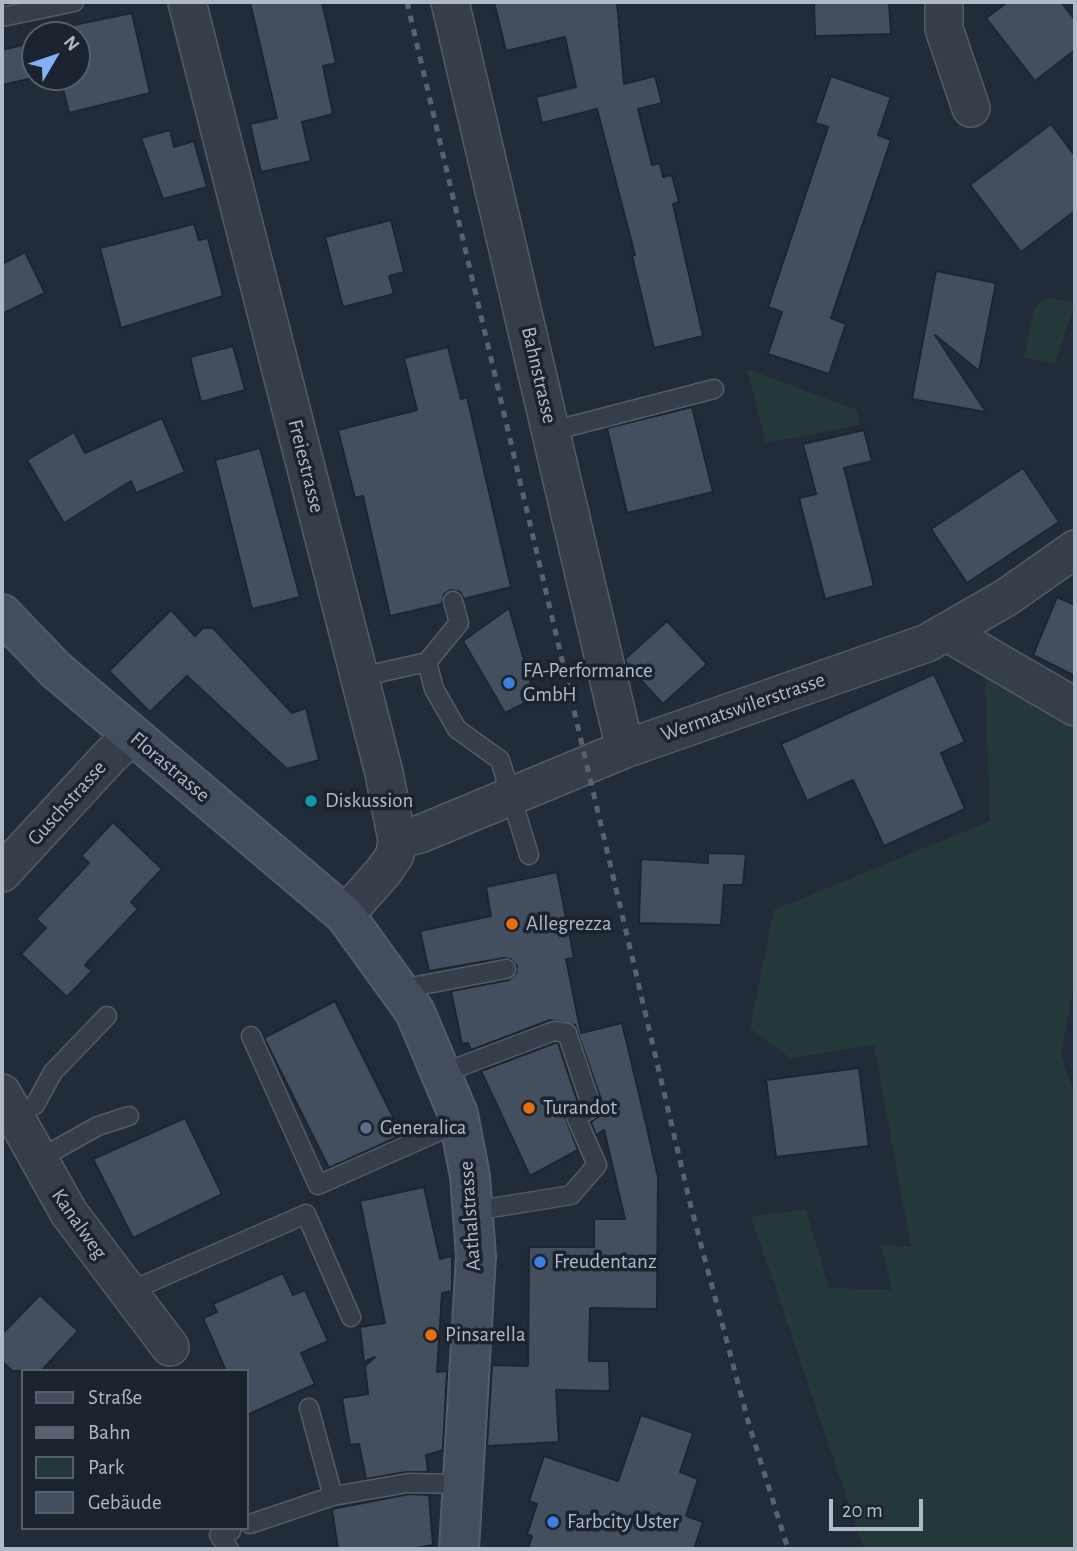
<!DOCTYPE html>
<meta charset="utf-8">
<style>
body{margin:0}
#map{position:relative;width:1077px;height:1551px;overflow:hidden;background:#222c39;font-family:"Alegreya Sans",sans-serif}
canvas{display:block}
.frame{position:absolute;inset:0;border:4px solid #b0b9c6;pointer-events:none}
.legend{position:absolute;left:21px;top:1369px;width:228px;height:161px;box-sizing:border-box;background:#1b232e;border:2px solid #575f6b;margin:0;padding:9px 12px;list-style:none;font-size:21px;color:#b0b9c6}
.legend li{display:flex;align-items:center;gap:14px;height:35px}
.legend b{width:35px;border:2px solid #575f6b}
.north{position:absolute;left:21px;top:21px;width:70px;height:70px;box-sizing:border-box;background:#1b232e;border:2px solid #575f6b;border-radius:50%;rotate:51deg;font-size:19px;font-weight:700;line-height:28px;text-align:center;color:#b0b9c6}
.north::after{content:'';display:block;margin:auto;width:24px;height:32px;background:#86b1f6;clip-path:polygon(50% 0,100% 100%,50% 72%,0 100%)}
.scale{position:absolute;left:829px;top:1499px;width:94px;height:32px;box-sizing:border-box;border:4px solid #b0b9c6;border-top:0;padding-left:9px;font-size:21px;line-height:24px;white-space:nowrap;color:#b0b9c6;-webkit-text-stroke:5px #1b232e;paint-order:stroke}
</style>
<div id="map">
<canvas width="1077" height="1551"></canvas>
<div class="frame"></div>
<ul class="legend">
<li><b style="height:9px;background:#444d5d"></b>Straße</li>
<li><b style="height:9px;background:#586271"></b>Bahn</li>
<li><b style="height:19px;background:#24383a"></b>Park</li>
<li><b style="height:19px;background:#434f5e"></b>Gebäude</li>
</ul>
<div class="north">N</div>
<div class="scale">20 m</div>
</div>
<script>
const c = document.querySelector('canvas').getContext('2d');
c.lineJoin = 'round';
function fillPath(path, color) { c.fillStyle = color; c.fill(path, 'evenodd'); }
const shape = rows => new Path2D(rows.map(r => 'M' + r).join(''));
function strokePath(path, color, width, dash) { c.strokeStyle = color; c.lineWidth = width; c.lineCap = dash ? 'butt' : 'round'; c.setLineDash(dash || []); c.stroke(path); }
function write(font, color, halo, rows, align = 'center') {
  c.font = font + ' "Alegreya Sans",sans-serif'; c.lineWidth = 7; c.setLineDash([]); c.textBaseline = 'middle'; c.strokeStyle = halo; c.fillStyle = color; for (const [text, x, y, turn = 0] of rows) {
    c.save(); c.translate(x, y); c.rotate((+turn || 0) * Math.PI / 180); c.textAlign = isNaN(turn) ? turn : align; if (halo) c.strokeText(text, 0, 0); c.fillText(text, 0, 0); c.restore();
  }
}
fillPath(shape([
 [1047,297,1075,303,1055,364,1024,358,1034,309],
 [747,369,857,410,860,425,766,443],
 [985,675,1075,729,1075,978,1061,1055,1075,1097,1075,1549,864,1549,751,1216,806,1210,829,1288,892,1290,881,1245,911,1247,874,1045,790,1058,750,1028,774,910,990,821]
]), '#24383a');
const building = shape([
 [250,2,322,2,336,63,323,66,333,114,302,122,311,161,261,172,250,124,277,118,250,2],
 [494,2,617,2,624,84,655,76,662,103,638,109,652,165,660,163,663,177,672,175,679,202,673,204,703,336,654,348,632,256,635,255,597,109,542,123,536,97,576,87,565,37,506,51,494,2],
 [814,2,889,2,891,34,815,36,814,2],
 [1008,2,1061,2,1075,20,1075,50,1035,81,986,18,1008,2],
 [132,13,150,93,69,113,60,77,77,77,77,35,50,35,49,30,132,13],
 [35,42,35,77,38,77,2,85,2,50,35,42],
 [831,76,891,97,878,135,891,140,831,318,846,324,829,374,768,354,782,312,768,307,828,127,815,123,831,76],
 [1051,124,1075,156,1075,211,1021,252,970,185,1051,124],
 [170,130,174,147,194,141,207,187,163,199,141,138,170,130],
 [391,220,404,272,389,276,394,294,343,307,325,237,391,220],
 [194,224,199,240,208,238,223,296,121,328,100,248,194,224],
 [25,252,45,293,2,314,2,264,25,252],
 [936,271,996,283,979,371,935,335,986,412,912,399,936,271],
 [233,346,245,390,201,402,190,357,233,346],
 [448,347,461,399,467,397,511,587,464,599,460,592,451,590,444,594,442,604,390,616,363,496,355,498,338,430,417,410,404,358,448,347],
 [692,407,713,492,627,513,607,428,692,407],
 [162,418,185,472,136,493,131,481,64,523,27,460,74,432,85,453,162,418],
 [864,430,872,461,844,468,874,586,825,599,799,498,816,494,803,444,864,430],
 [260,448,300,597,252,609,215,460,260,448],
 [1023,468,1059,522,967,583,931,529,1023,468],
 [1057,597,1075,605,1075,676,1033,655,1057,597],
 [509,608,535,698,505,713,463,641,509,608],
 [171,610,195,636,203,628,213,628,292,713,306,708,319,760,287,769,187,676,150,712,109,671,171,610],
 [667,621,707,664,663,704,627,665,625,659,667,621],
 [934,674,965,742,941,753,965,809,884,846,853,780,807,801,781,744,934,674],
 [113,822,162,869,131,902,138,909,85,965,92,971,67,997,21,954,46,928,36,919,89,863,81,856,113,822],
 [708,853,746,854,743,885,724,885,721,925,639,923,641,859,708,863,708,853],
 [557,872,574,958,566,959,581,1033,622,1023,647,1128,658,1177,657,1309,590,1308,589,1361,609,1361,610,1391,556,1390,559,1442,487,1446,492,1365,528,1366,529,1247,594,1247,594,1219,625,1219,604,1130,596,1135,591,1122,601,1115,603,1105,575,1025,550,1020,471,1050,468,1043,462,1044,451,991,509,980,516,973,517,966,510,959,504,958,429,971,420,931,491,916,486,887,557,872],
 [335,1001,402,1135,329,1168,264,1038,335,1001],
 [555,1043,558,1043,578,1103,567,1110,565,1117,578,1150,530,1176,481,1071,555,1043],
 [859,1068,869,1146,776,1157,766,1080,859,1068],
 [185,1118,222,1194,133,1238,93,1159,185,1118],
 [424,1187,440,1259,452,1256,452,1291,442,1293,437,1372,447,1371,443,1448,441,1451,426,1455,428,1472,406,1472,366,1479,359,1444,350,1445,342,1398,368,1394,365,1366,375,1357,364,1362,360,1327,385,1323,360,1201,424,1187],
 [283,1273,293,1295,305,1290,328,1341,301,1353,315,1384,247,1415,247,1371,226,1371,203,1318,217,1312,213,1304,283,1273],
 [40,1295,78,1331,41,1371,12,1371,2,1361,2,1334,40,1295],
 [641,1415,693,1433,680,1472,698,1479,686,1516,703,1522,694,1549,528,1549,532,1536,527,1534,537,1504,529,1501,544,1456,618,1481,641,1415],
 [409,1494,429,1495,433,1545,411,1549,338,1549,332,1509,409,1494]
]);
fillPath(building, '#434f5e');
strokePath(building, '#1d2530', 2);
const lane = shape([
 [2,17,74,2],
 [552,431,714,389],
 [427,662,434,689,457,729,500,760,529,855],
 [360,677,427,662,459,623,453,601],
 [401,989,506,969],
 [251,1036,318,1185,460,1122],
 [443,1073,554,1031,567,1033,592,1108,576,1117,597,1165,571,1195,473,1211],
 [35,1105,53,1072,107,1016],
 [37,1160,98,1126,129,1116],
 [128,1292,306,1214,351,1317],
 [309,1408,333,1496],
 [250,1524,333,1496,408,1483,462,1484],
 [229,1549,219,1535,231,1531]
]);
const street = shape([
 [187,2,384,773,397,840,395,855,384,871,345,915],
 [450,2,625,749],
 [944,2,944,29,971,108],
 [948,633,1075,707],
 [397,840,420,834,625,749,927,643,1007,597,1075,549],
 [2,873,111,755,133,735],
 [2,1093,69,1213,170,1347]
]);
const secondary = shape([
 [2,614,56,670,345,915,415,1012,458,1114,470,1176,476,1256,459,1549]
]);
strokePath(lane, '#535c67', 21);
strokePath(street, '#535c67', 40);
strokePath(secondary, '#535c67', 42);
strokePath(lane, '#363e4a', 18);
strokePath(street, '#363e4a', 37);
strokePath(secondary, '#444d5d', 38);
strokePath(shape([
 [407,2,691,1207,748,1421,788,1549]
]), '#586271', 5, [7, 7]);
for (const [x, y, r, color] of [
 [509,683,7,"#3f7fe0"],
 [311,801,7,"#0f9aa8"],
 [512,924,7,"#e8710a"],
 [529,1108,7,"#e8710a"],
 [366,1128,7,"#5c6f8a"],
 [540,1262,7,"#3f7fe0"],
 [431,1335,7,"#e8710a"],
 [553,1522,7,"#3f7fe0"]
]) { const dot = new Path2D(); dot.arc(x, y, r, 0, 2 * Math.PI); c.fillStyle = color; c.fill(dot); strokePath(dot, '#1b232e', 2.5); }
write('21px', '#b0b9c6', '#1b232e', [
 ["Bahnstrasse",539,375,77],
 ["Freiestrasse",306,466,76],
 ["Wermatswilerstrasse",743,707,-19],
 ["Florastrasse",170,767,40],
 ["Guschstrasse",67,803,-48],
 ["Aathalstrasse",470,1216,-94],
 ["Kanalweg",79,1224,55]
]);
write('21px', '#b0b9c6', '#1b232e', [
 ["FA-Performance",523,671],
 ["GmbH",523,695],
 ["Diskussion",325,801],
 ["Allegrezza",526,924],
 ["Turandot",543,1108],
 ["Generalica",380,1128],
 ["Freudentanz",554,1262],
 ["Pinsarella",445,1335],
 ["Farbcity Uster",567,1522]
], 'left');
</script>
